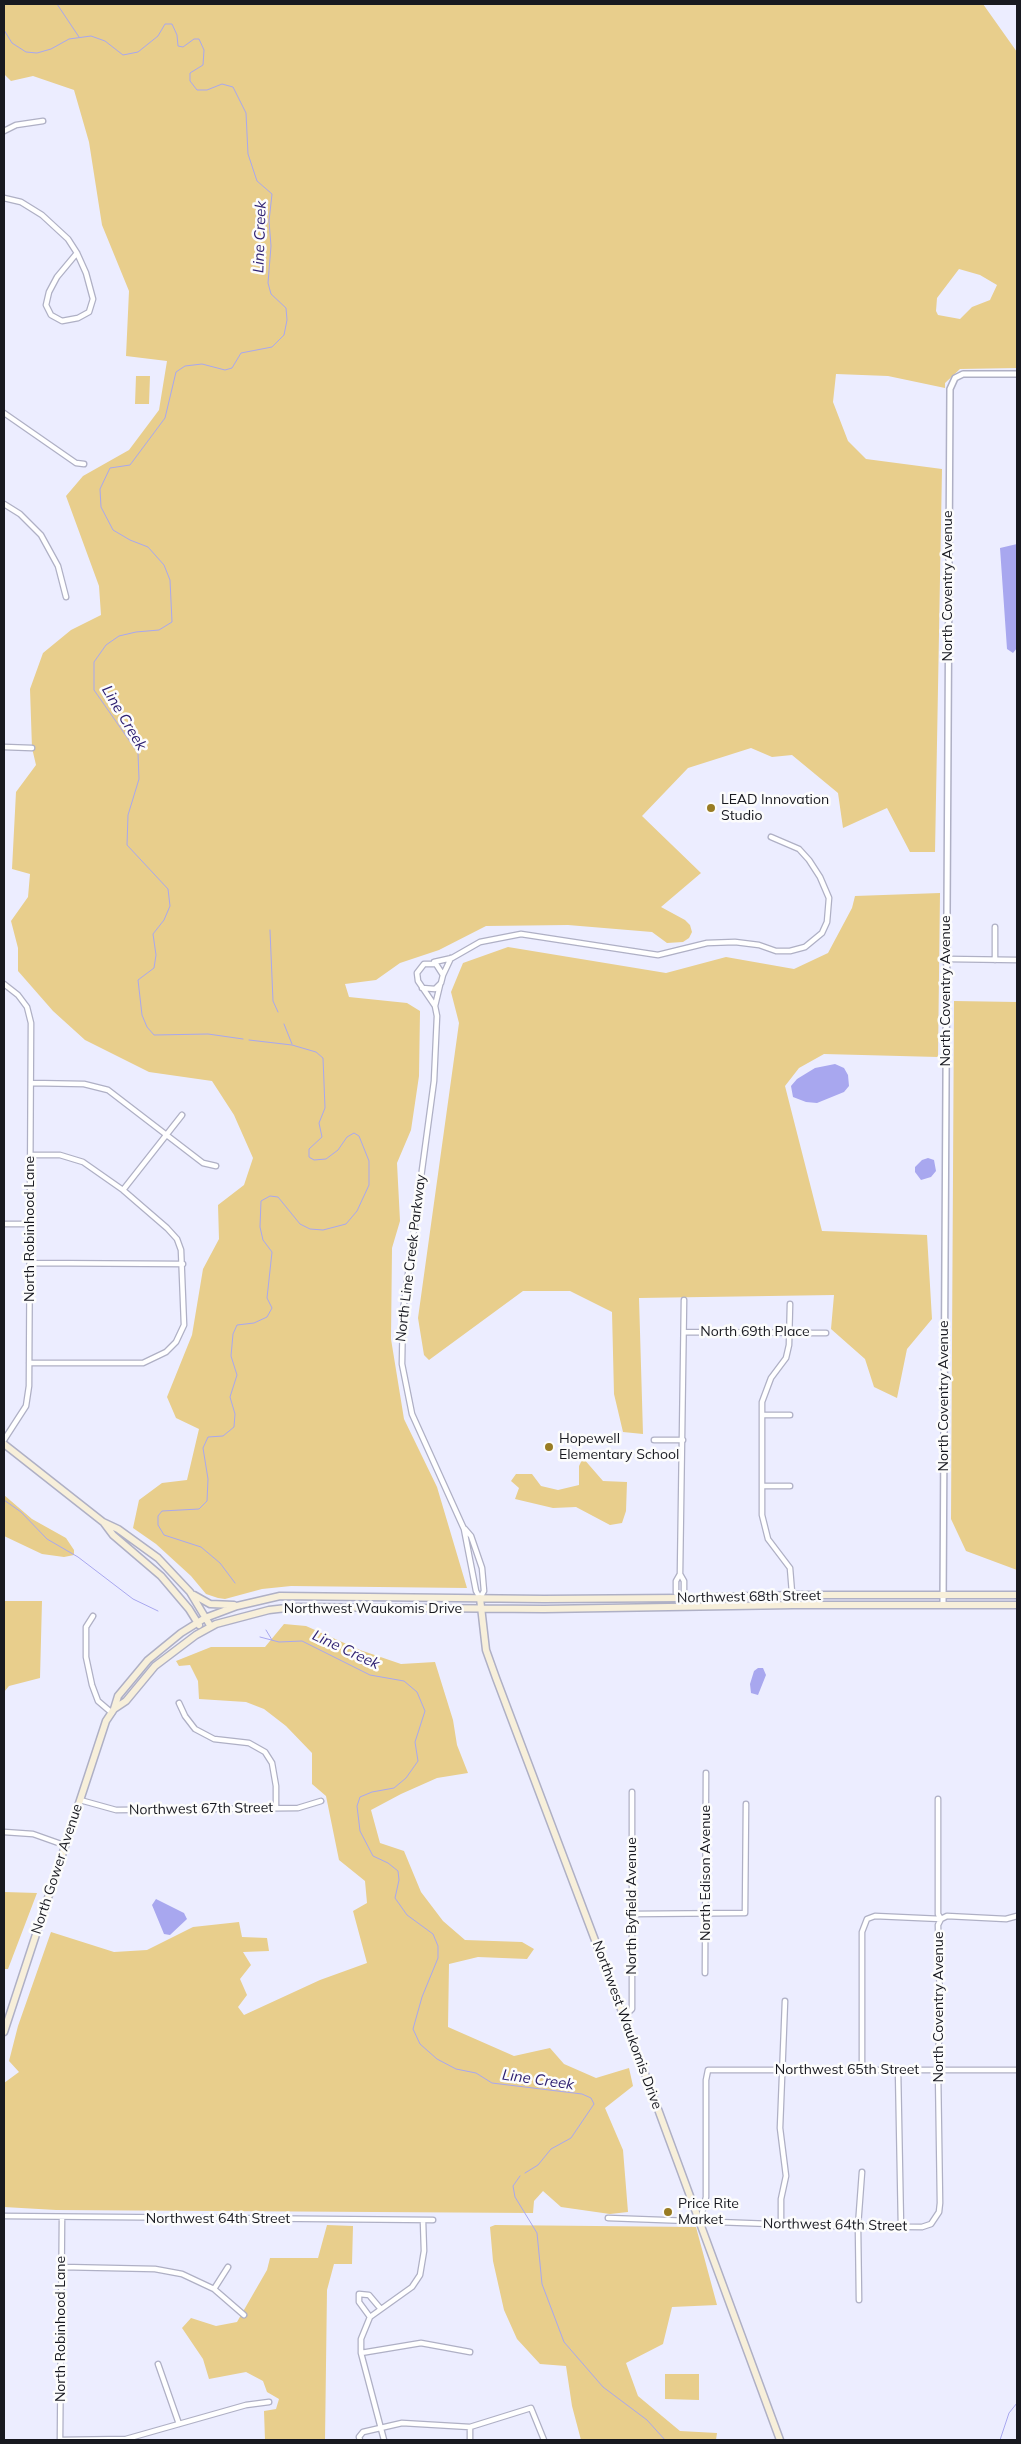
<!DOCTYPE html>
<style>
body{margin:0}
#map{position:relative;width:1021px;height:2444px;overflow:hidden;background:#ecedff;font-family:Mulish,sans-serif}
canvas{display:block}
.frame{position:absolute;inset:0;border:5px solid #181920;pointer-events:none}
</style>
<div id="map">
<canvas width="1021" height="2444"></canvas>
<div class="frame"></div>
</div>
<script>
const c = document.querySelector('canvas').getContext('2d');
c.lineJoin = 'round';
function fillPath(path, color) { c.fillStyle = color; c.fill(path, 'evenodd'); }
const shape = rows => new Path2D(rows.map(r => 'M' + r).join(''));
function strokePath(path, color, width, dash) { c.strokeStyle = color; c.lineWidth = width; c.lineCap = dash ? 'butt' : 'round'; c.setLineDash(dash || []); c.stroke(path); }
function write(font, color, halo, rows, align = 'center') {
  c.font = font + ' Mulish,sans-serif'; c.lineWidth = 5; c.setLineDash([]); c.textBaseline = 'middle'; c.strokeStyle = halo; c.fillStyle = color; for (const [text, x, y, turn = 0] of rows) {
    c.save(); c.translate(x, y); c.rotate((+turn || 0) * Math.PI / 180); c.textAlign = isNaN(turn) ? turn : align; if (halo) c.strokeText(text, 0, 0); c.fillText(text, 0, 0); c.restore();
  }
}
fillPath(shape([
 [4,4,983,4,1017,52,1017,368,960,369,945,383,945,388,888,376,836,374,833,402,848,441,866,459,942,469,935,852,910,852,887,808,843,828,838,793,792,755,772,757,751,748,688,768,642,816,701,873,661,907,685,920,690,925,692,932,689,938,683,942,667,943,652,932,568,925,486,926,439,950,400,963,376,980,345,984,349,997,407,1003,420,1011,419,1076,411,1130,397,1163,400,1221,392,1248,391,1339,404,1419,437,1487,467,1588,291,1586,262,1589,225,1599,218,1598,206,1594,191,1576,156,1544,133,1528,139,1500,162,1483,187,1480,199,1429,176,1418,167,1397,192,1335,203,1269,219,1239,218,1205,244,1185,253,1158,234,1115,212,1081,149,1072,85,1040,53,1011,18,971,18,948,11,921,28,897,30,874,12,869,16,792,36,765,32,748,30,689,43,653,71,630,101,615,99,586,66,496,83,476,129,450,159,410,167,361,126,356,129,291,102,225,89,142,74,90,33,76,11,81,4,74],
 [959,269,980,275,997,285,990,300,972,307,960,319,938,315,936,311,937,298],
 [136,376,150,376,149,404,135,404],
 [940,893,938,1057,824,1054,799,1068,785,1086,822,1231,927,1235,932,1319,907,1349,897,1398,874,1387,865,1359,831,1329,834,1295,639,1298,643,1434,623,1432,614,1394,612,1312,570,1291,523,1291,429,1360,424,1355,418,1318,459,1023,451,992,463,963,508,947,666,973,726,957,794,969,828,953,852,908,855,896],
 [954,1001,1017,1002,1017,1570,966,1551,951,1519],
 [583,1458,603,1481,627,1482,626,1511,622,1523,610,1525,576,1507,553,1508,515,1499,519,1488,511,1481,516,1474,532,1474,541,1486,558,1490,579,1485,579,1466],
 [4,1495,32,1519,66,1538,74,1550,74,1555,64,1557,42,1554,4,1536],
 [4,1601,42,1601,40,1678,9,1686,4,1692],
 [284,1624,306,1626,360,1650,401,1664,435,1662,453,1720,457,1745,468,1773,437,1778,401,1794,371,1810,380,1843,404,1851,421,1892,443,1921,465,1940,522,1942,534,1949,527,1959,478,1957,449,1964,448,2027,514,2056,550,2048,564,2064,596,2078,629,2068,633,2086,605,2108,623,2150,628,2212,610,2214,561,2207,543,2191,534,2201,533,2213,56,2210,4,2207,4,2083,19,2072,9,2061,18,2026,51,1932,114,1952,147,1950,193,1927,239,1922,242,1937,267,1938,269,1951,243,1952,251,1965,240,1979,247,1995,238,2007,244,2015,320,1980,367,1963,353,1911,367,1903,365,1881,339,1860,326,1796,312,1784,312,1753,286,1726,264,1709,246,1702,199,1699,198,1681,190,1665,179,1666,176,1661,211,1647,265,1647],
 [4,1892,37,1893,8,1969,4,1969],
 [327,2225,353,2226,352,2264,334,2264,327,2290,325,2440,265,2440,264,2411,276,2409,279,2399,267,2392,263,2381,246,2372,209,2379,203,2359,182,2328,191,2318,216,2326,237,2322,267,2270,270,2258,318,2258],
 [495,2225,696,2227,717,2305,672,2307,663,2344,626,2363,638,2396,680,2431,717,2433,716,2440,581,2440,572,2406,566,2366,540,2364,517,2339,504,2310,493,2261,490,2227],
 [665,2374,699,2374,699,2400,665,2399]
]), '#e8ce8c');
fillPath(shape([
 [1017,544,1017,648,1013,653,1007,649,1000,548],
 [835,1064,844,1068,848,1075,849,1086,844,1092,817,1103,806,1102,793,1097,791,1086,797,1079,815,1068],
 [928,1158,934,1160,936,1171,931,1177,921,1180,915,1172,915,1167,922,1160],
 [758,1668,763,1668,766,1675,758,1695,751,1693,750,1684,754,1671],
 [156,1899,184,1913,187,1919,170,1935,164,1934,152,1905]
]), '#a8a7ef');
strokePath(shape([
 [57,4,79,37],
 [4,30,12,43,26,52,37,53,51,49,69,39,91,36,105,41,123,55,138,52,158,36,165,24,172,24,177,35,178,46,183,47,194,39,199,39,204,50,203,65,190,73,190,81,197,90,207,90,222,84,233,87,246,113,248,154,257,181,272,194,269,221,271,246,268,283,271,294,286,308,287,320,284,335,272,347,241,353,232,368,225,370,202,364,185,366,176,372,165,418,130,465,110,468,100,489,101,507,113,530,130,540,148,547,164,565,170,580,172,622,159,630,136,632,119,636,106,645,94,662,94,690,138,753,139,779,128,815,127,845,168,889,170,906,164,920,153,934,156,955,154,968,138,980,142,1015,147,1027,154,1035,208,1034,243,1039],
 [270,930,273,1001,278,1012],
 [284,1024,292,1044],
 [4,1500,21,1512,47,1539,78,1557,133,1599,158,1611],
 [235,1583,220,1563,201,1547,164,1535,158,1525,158,1516,162,1511,199,1509,207,1501,208,1479,203,1448,208,1437,223,1436,234,1427,235,1414,230,1397,237,1375,231,1356,233,1334,237,1325,254,1323,267,1317,272,1308,267,1298,272,1252,263,1240,260,1227,261,1201,270,1196,278,1197,300,1224,310,1229,323,1230,346,1224,357,1211,369,1185,369,1161,359,1136,354,1133,347,1137,338,1150,326,1159,314,1160,309,1157,309,1149,322,1137,319,1123,325,1108,323,1058,316,1052,292,1045,249,1040],
 [266,1630,272,1640],
 [260,1637,279,1642,302,1641,370,1675,404,1681,417,1692,425,1711,415,1742,418,1761,406,1778,394,1788,372,1792,360,1797,357,1806,360,1831,373,1856,388,1863,398,1871,399,1880,395,1898,407,1915,433,1934,438,1946,438,1958,422,1997,413,2029,420,2044,437,2059,456,2069,476,2073,492,2083,582,2094,591,2098,594,2104,571,2138,551,2149,538,2165,525,2173],
 [520,2176,513,2186,515,2197,537,2233,542,2284,564,2342,603,2387,647,2420,665,2440],
 [1000,2440,1009,2413,1017,2403]
]), '#a8a7ef', 1);
const minor = shape([
 [4,131,16,125,43,121],
 [4,198,21,202,42,215,68,239,77,253,86,273,93,299,89,312,78,318,62,321,51,315,46,305,49,292,57,277,77,253],
 [4,413,76,463,84,464],
 [4,504,20,514,41,535,58,566,66,597],
 [4,747,32,748],
 [995,927,995,960],
 [948,959,1017,960],
 [434,962,452,958,480,942,521,934,658,955,707,943,735,942,759,945,776,951,790,951,805,947,822,933,827,922,829,898,820,877,809,860,799,849,771,837],
 [443,975,451,958],
 [4,984,18,995,27,1007,31,1023,29,1386,26,1406,4,1440],
 [422,988,435,989,441,983,443,975,436,964,424,964,417,973,418,981,435,1006,437,1016,434,1081,403,1311,402,1364,412,1414,464,1529,476,1591,480,1598],
 [435,1006,440,985],
 [31,1083,84,1084,108,1090,203,1163,216,1166],
 [123,1190,182,1115],
 [4,1224,30,1224],
 [30,1263,183,1264],
 [790,1304,789,1345,786,1358,771,1378,762,1402,762,1515,768,1539,790,1568,793,1605],
 [684,1332,826,1333],
 [29,1363,143,1363,166,1352,176,1342,184,1325,181,1250,177,1239,167,1228,123,1190,83,1162,60,1155,31,1155],
 [763,1415,790,1415],
 [654,1440,683,1440],
 [762,1486,790,1486],
 [465,1529,471,1536,482,1568,484,1591,480,1598],
 [680,1574,676,1581,676,1593,681,1600],
 [680,1598,684,1593,684,1581,680,1574,684,1300],
 [93,1616,86,1627,86,1657,92,1685,98,1701,112,1713],
 [179,1703,185,1716,195,1729,214,1739,249,1743,265,1752,272,1763,276,1786,276,1808],
 [80,1800,116,1810,298,1808,321,1801],
 [4,1832,33,1834,64,1845],
 [632,1914,745,1913,746,1804],
 [705,1973,706,1773],
 [624,2017,632,2009,632,1792],
 [862,2069,862,1932,867,1919,875,1916,941,1919,947,1916,1006,1919,1017,1916],
 [898,2069,901,2227],
 [4,2216,433,2220],
 [608,2218,826,2226,922,2227,931,2224,939,2212,940,2203,938,2070,940,2003,938,1925,941,1919,938,1914,938,1799],
 [700,2221,706,2197,706,2080,708,2070,1017,2070],
 [781,2225,781,2199,786,2176,780,2128,785,2001],
 [62,2267,155,2269,182,2274,214,2289,244,2315],
 [214,2289,228,2267],
 [859,2300,858,2226,862,2172],
 [370,2317,359,2302,359,2294,369,2295,380,2308],
 [361,2353,421,2343,470,2352],
 [158,2364,179,2424],
 [470,2427,470,2440],
 [60,2440,62,2218],
 [60,2440,126,2439,246,2405,269,2402],
 [360,2440,359,2437,363,2432,402,2423,470,2427,531,2408,544,2440],
 [384,2440,361,2353,361,2339,370,2317,412,2287,420,2275,424,2251,423,2221]
]);
const tertiary = shape([
 [943,1604,950,389,955,378,963,374,1017,374]
]);
const secondary = shape([
 [4,1444,103,1522,118,1529,158,1558,190,1592,211,1627],
 [104,1523,113,1535,161,1576,189,1609,199,1625],
 [194,1595,210,1604,234,1605],
 [480,1598,486,1650,496,1678,624,2017,780,2440],
 [114,1709,126,1701,155,1666,196,1635,216,1624,269,1610,295,1607,544,1609,793,1605,1017,1605],
 [4,2032,106,1721,114,1709,118,1696,148,1660,181,1633,205,1618,237,1606,280,1596,544,1599,680,1598,793,1595,1017,1595]
]);
strokePath(minor, '#afb0c5', 7);
strokePath(tertiary, '#afb0c5', 8);
strokePath(secondary, '#afb0c5', 9);
strokePath(minor, '#fff', 4.5);
strokePath(tertiary, '#fff', 5);
strokePath(secondary, '#f7efda', 6);
for (const [x, y, r, color] of [
 [711,808,5,"#997c24"],
 [549,1447,5,"#997c24"],
 [668,2212,5,"#997c24"]
]) { const dot = new Path2D(); dot.arc(x, y, r, 0, 2 * Math.PI); c.fillStyle = color; c.fill(dot); strokePath(dot, '#fcfcfc', 2); }
write('14px', '#181920', '#fcfcfc', [
 ["North Coventry Avenue",948,586,-90],
 ["North Coventry Avenue",946,991,-90],
 ["North Robinhood Lane",30,1229,-90],
 ["North Line Creek Parkway",411,1258,-83],
 ["North 69th Place",755,1332],
 ["North Coventry Avenue",944,1396,-90],
 ["Northwest 68th Street",749,1597,-1],
 ["Northwest Waukomis Drive",373,1609],
 ["Northwest 67th Street",201,1809,-1],
 ["North Gower Avenue",57,1869,-72],
 ["North Edison Avenue",706,1873,-90],
 ["North Byfield Avenue",632,1906,-90],
 ["North Coventry Avenue",939,2007,-90],
 ["Northwest Waukomis Drive",627,2025,70],
 ["Northwest 65th Street",847,2070],
 ["Northwest 64th Street",218,2219],
 ["Northwest 64th Street",835,2225,1],
 ["North Robinhood Lane",61,2329,-90]
]);
write('14px', '#181920', '#fcfcfc', [
 ["LEAD Innovation",721,800],
 ["Studio",721,816],
 ["Hopewell",559,1439],
 ["Elementary School",559,1455],
 ["Price Rite",678,2204],
 ["Market",678,2220]
], 'left');
write('italic 15px', '#2f2172', '#fcfcfc', [
 ["Line Creek",260,237,-88],
 ["Line Creek",124,718,59],
 ["Line Creek",346,1650,25],
 ["Line Creek",538,2080,8]
]);
</script>
